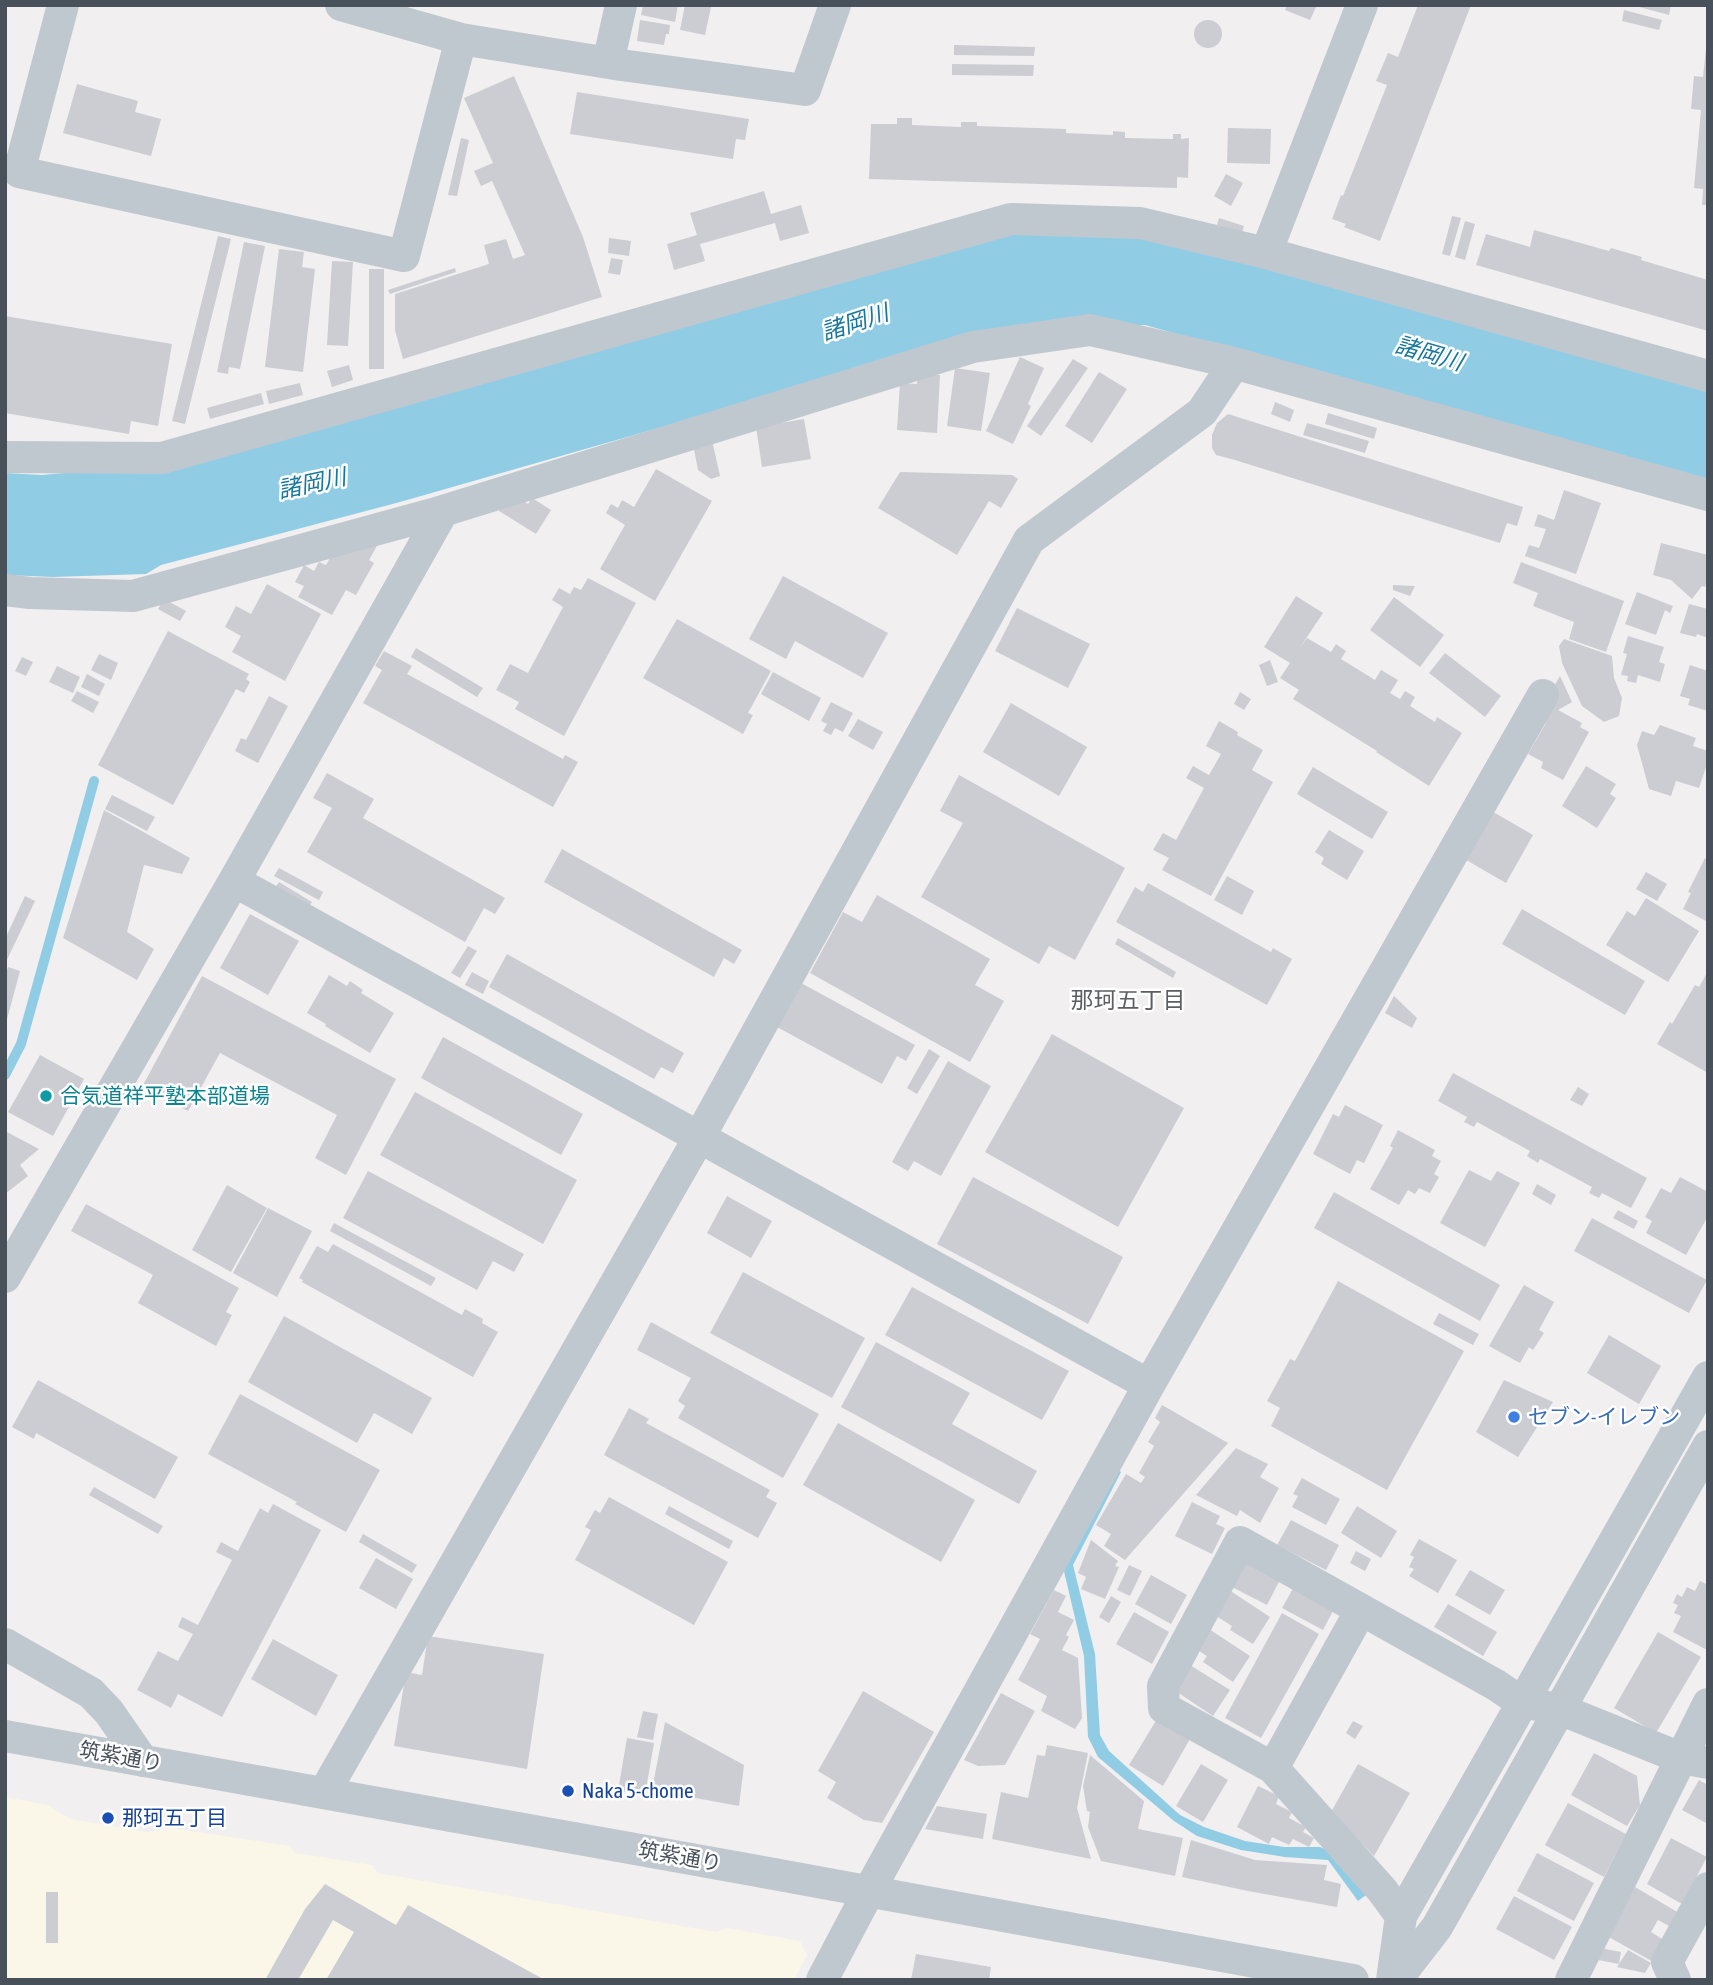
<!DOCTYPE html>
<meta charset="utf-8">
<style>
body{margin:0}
#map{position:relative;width:1713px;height:1985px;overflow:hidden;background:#f1efef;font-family:"Asap Condensed",sans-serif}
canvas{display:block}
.frame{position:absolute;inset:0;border:7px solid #48505a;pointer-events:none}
</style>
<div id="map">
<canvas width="1713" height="1985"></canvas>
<div class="frame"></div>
</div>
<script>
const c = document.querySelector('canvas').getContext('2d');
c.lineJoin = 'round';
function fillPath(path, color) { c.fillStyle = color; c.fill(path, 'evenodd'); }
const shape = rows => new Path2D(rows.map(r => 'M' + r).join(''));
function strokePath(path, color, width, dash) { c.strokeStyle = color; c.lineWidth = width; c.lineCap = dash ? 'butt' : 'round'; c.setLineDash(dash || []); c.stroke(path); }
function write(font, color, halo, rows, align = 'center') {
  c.font = font + ' "Asap Condensed","Noto Sans JP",sans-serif'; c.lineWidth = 5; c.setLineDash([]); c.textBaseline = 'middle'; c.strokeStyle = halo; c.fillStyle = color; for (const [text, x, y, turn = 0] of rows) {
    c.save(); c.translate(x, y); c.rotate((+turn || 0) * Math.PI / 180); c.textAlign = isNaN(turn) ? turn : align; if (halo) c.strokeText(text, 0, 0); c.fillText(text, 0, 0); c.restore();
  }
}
fillPath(shape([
 [5,1797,48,1805,70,1819,147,1832,172,1828,289,1846,295,1853,372,1865,378,1873,716,1932,727,1928,800,1941,807,1955,794,1980,5,1980]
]), '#faf7e9');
fillPath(shape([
 [998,233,1176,238,1708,388,1708,484,1145,325,1104,327,767,397,400,502,161,565,146,574,53,577,5,575,5,473,42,475,133,467],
 [1115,1468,1121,1472,1073,1565,1095,1654,1100,1735,1109,1751,1180,1815,1204,1827,1245,1841,1284,1847,1320,1847,1334,1853,1366,1895,1358,1901,1328,1860,1285,1857,1241,1850,1197,1836,1174,1821,1098,1757,1088,1737,1084,1656,1063,1567]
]), '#91cce5');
strokePath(shape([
 [5,1075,21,1044,94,781]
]), '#91cce5', 10);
fillPath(shape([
 [643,5,678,5,675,22,641,15],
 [685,5,711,7,705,35,680,30],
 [1287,5,1317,5,1310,20,1285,10],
 [1418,5,1471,5,1380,241,1344,227,1346,224,1332,219,1341,195,1343,196,1387,85,1376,81,1388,53,1398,57],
 [1632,5,1671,5,1669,15],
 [1624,10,1662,20,1659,30,1622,21],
 '1194 34a14 14 0 1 1 28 0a14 14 0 1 1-28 0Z',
 [640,20,670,25,669,34,666,34,664,45,637,41],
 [954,45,1035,47,1034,56,954,55],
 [1706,48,1708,48,1708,205,1702,205,1703,189,1694,188,1701,110,1691,109,1694,76,1703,77],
 [952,64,1034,65,1033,76,952,75],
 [514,76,583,237,602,297,403,359,395,330,395,294,489,264,484,245,506,239,513,259,525,255,492,181,481,186,474,171,493,163,464,98],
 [77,84,138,101,135,112,161,119,151,156,63,133],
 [577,92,749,119,745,140,736,139,733,159,570,134],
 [897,118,912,118,912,125,961,127,961,122,977,122,977,126,1066,129,1066,133,1113,135,1113,131,1125,132,1125,138,1173,139,1173,134,1181,134,1181,139,1189,138,1188,178,1177,177,1177,188,869,179,871,124,897,124],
 [1228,128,1271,129,1270,164,1227,163],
 [461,138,469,140,457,196,448,195],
 [1226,174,1243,183,1231,206,1214,196],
 [764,191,771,214,801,205,809,233,780,241,775,223,700,244,705,261,674,270,667,244,697,235,690,213],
 [1452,216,1461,218,1450,256,1442,254],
 [1219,218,1244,226,1242,233,1217,225],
 [1465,221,1475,224,1465,260,1455,257],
 [1534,230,1609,251,1611,248,1642,257,1641,260,1708,280,1708,331,1476,265,1486,234,1530,247],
 [218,236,231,239,185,424,172,421],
 [609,238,631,241,629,256,608,253],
 [244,242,265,246,240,369,229,367,228,374,217,372],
 [279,249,304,252,302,267,315,269,303,372,265,367],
 [611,258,623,260,620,275,608,273],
 [332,261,353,262,348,346,327,345],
 [455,268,456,272,390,294,388,290],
 [369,269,384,269,384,369,369,369],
 [5,316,172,344,158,426,131,421,129,434,5,413],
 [1020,357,1044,368,1028,404,1031,406,1013,444,986,431],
 [1073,359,1088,368,1041,436,1027,426],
 [349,365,353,380,332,387,327,371],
 [955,368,990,373,981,431,947,426],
 [1099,372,1127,389,1092,443,1065,426],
 [918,374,940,375,937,433,897,430,900,383,917,384],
 [300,383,303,395,269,404,266,391],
 [261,393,264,404,210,419,207,408],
 [1275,402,1294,410,1290,422,1271,414],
 [1328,413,1377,428,1374,439,1325,424],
 [1228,414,1523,507,1517,526,1507,523,1500,543,1235,460,1216,455,1212,448,1212,435,1217,423],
 [804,419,811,459,762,467,756,427],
 [1307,423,1369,441,1365,453,1303,435],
 [712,440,720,476,711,479,698,470,693,444],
 [656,469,712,501,655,601,600,569,625,525,606,513,611,504,618,508,622,500,634,507],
 [900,472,1012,475,1018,479,1001,508,989,501,957,555,878,508],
 [1564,490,1601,503,1576,574,1525,556,1529,545,1539,548,1546,529,1534,526,1538,514,1554,520],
 [517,497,528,504,532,498,551,510,536,534,499,511,504,502],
 [1661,543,1708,555,1708,578,1705,587,1702,586,1692,599,1671,580,1653,575],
 [378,544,369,560,374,563,356,595,346,590,332,615,298,597,304,586,295,582,304,565,314,571,319,562,326,565,336,547],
 [1521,562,1624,601,1606,652,1569,639,1574,622,1533,606,1538,593,1513,583],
 [783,576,888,633,863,678,795,641,786,659,749,639],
 [588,578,636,603,564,736,515,709,519,702,496,690,510,664,528,673,563,607,552,600,559,588,570,594,574,587,581,590],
 [267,584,321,614,285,681,232,652,241,636,225,627,236,606,251,614],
 [1393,585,1415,586,1410,596,1393,590],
 [1637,592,1673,606,1670,613,1665,610,1656,635,1625,624],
 [1296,596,1323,613,1299,649,1307,638,1331,652,1336,644,1346,651,1341,659,1375,680,1381,670,1398,680,1390,693,1400,699,1405,691,1415,697,1410,706,1435,722,1437,717,1462,733,1429,786,1376,752,1377,751,1293,699,1299,690,1280,678,1290,663,1264,647],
 [1394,597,1444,635,1420,667,1370,630],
 [164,599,186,611,180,621,158,609],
 [1689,604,1708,609,1708,638,1697,634,1696,637,1680,633],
 [1017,608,1090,644,1068,688,995,651],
 [677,619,771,671,748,713,753,715,743,734,643,678],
 [168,631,249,674,246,679,250,682,244,693,236,689,173,805,98,765],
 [1628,636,1664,647,1659,662,1665,664,1660,682,1638,675,1636,683,1627,681,1628,676,1621,675,1627,654,1623,653],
 [1564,639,1612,656,1614,678,1622,698,1619,716,1604,722,1582,706,1562,663,1559,646],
 [416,648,483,688,477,697,411,657],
 [384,651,412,666,407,674,563,759,565,755,578,762,553,807,363,703,382,670,375,666],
 [1445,653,1501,696,1485,717,1429,673],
 [99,654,118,663,111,680,91,670],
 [22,657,33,662,26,676,15,671],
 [1270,660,1278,682,1267,686,1259,665],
 [1690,665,1708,671,1708,711,1688,705,1690,699,1680,696],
 [57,666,80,677,73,693,49,682],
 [773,672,821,698,809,721,761,694],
 [87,674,105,684,99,696,81,687],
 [1560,676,1572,702,1558,710,1582,723,1580,727,1589,732,1563,780,1541,768,1543,762,1528,754,1546,723,1536,717],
 [77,691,99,702,93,713,71,701],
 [1240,692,1251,699,1244,710,1234,704],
 [269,696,288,706,258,763,235,751,241,738,246,740],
 [831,702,853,713,843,732,835,728,831,735,823,731,827,724,821,721],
 [1011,703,1087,747,1059,796,983,752],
 [858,719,883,732,873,750,848,736],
 [1219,721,1238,732,1237,735,1263,750,1252,770,1273,782,1211,896,1162,870,1169,858,1153,850,1163,833,1176,840,1204,788,1186,778,1193,766,1209,775,1221,754,1206,746],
 [1660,725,1696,738,1693,746,1708,751,1708,761,1699,788,1676,781,1671,796,1649,789,1637,745,1642,731,1654,735],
 [1586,766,1616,784,1610,794,1616,798,1597,828,1562,806],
 [1313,767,1388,812,1372,839,1297,794],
 [327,773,374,799,363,818,505,898,495,914,484,908,465,942,307,852,332,808,313,798],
 [959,775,1125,868,1075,960,1049,946,1039,964,921,897,963,823,940,811],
 [112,795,155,817,147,831,105,809],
 [1488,809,1533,835,1506,883,1461,857],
 [104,810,190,858,182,874,144,865,127,932,154,949,137,980,63,938],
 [1329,830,1364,851,1347,880,1321,864,1324,858,1315,852],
 [562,849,742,950,734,964,724,958,714,977,544,882],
 [1705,858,1708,860,1708,922,1683,909,1691,893,1688,892],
 [279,868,323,892,319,900,274,876],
 [1646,872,1667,884,1657,901,1636,889],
 [1227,876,1254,891,1242,915,1214,900],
 [279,882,312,902,305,914,271,894],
 [1148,883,1271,952,1273,948,1292,959,1267,1005,1116,922,1135,887,1143,892],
 [877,895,990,959,975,985,1004,1001,970,1062,810,973,843,912,862,922],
 [25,896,35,901,5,964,5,939],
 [1646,898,1699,931,1668,982,1606,945,1627,911,1635,916],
 [1522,909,1645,981,1625,1015,1502,944],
 [250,914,299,941,268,995,220,968],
 [1118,938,1176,972,1173,978,1115,944],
 [468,946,477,951,460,978,451,973],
 [507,954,684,1053,673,1073,661,1067,654,1079,489,987],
 [8,967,20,971,6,1023,5,977],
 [1708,971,1708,1073,1657,1044,1670,1022,1672,1024,1695,985,1699,987],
 [472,972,489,981,483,994,465,985],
 [329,975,347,986,350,981,363,990,361,993,394,1013,370,1053,325,1026,326,1024,307,1013],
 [202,976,396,1079,346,1175,315,1158,337,1115,220,1053,188,1111,142,1087],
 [801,983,915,1045,906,1061,897,1056,882,1084,777,1027],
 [1394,996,1417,1018,1412,1028,1385,1013],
 [1052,1034,1184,1108,1118,1227,985,1152],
 [443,1037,583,1114,561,1155,421,1078],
 [929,1049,940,1056,917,1094,907,1088],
 [40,1055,84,1079,53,1136,8,1112],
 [948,1061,991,1086,941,1176,914,1161,908,1171,892,1162],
 [1453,1073,1647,1178,1631,1208,1602,1193,1599,1198,1589,1193,1592,1187,1540,1159,1538,1163,1527,1156,1530,1151,1477,1122,1474,1127,1464,1122,1467,1117,1438,1101],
 [1578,1087,1589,1094,1582,1106,1570,1100],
 [415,1092,577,1180,543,1244,380,1155],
 [1345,1105,1383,1125,1364,1163,1357,1160,1350,1174,1313,1154,1333,1114,1339,1117],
 [1398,1130,1435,1150,1432,1156,1441,1161,1434,1174,1439,1177,1430,1193,1419,1188,1415,1194,1408,1190,1399,1205,1370,1189,1393,1148,1390,1146],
 [5,1131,39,1149,20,1165,28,1176,5,1194],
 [1469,1170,1491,1181,1497,1171,1520,1183,1485,1247,1440,1223],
 [368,1171,524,1254,514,1272,493,1261,477,1290,343,1218],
 [973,1177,1123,1257,1088,1324,937,1244],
 [1680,1177,1708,1192,1708,1216,1686,1255,1646,1233,1652,1221,1645,1217,1661,1188,1671,1193],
 [1537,1184,1556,1195,1551,1205,1532,1194],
 [227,1185,267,1208,231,1272,192,1250],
 [1334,1192,1500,1285,1480,1321,1314,1228],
 [727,1196,772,1221,751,1258,707,1233],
 [86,1204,239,1288,226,1312,232,1315,216,1346,138,1303,153,1275,71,1231],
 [268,1208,312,1231,277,1297,233,1273],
 [1618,1210,1638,1221,1634,1229,1613,1218],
 [1592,1218,1707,1280,1689,1313,1574,1251],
 [334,1223,436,1278,431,1286,330,1231],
 [333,1244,462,1315,465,1309,483,1319,482,1323,498,1332,473,1377,302,1282,303,1280,299,1278,317,1246,328,1252],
 [743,1272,865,1338,832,1398,710,1333],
 [1338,1281,1464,1351,1387,1490,1271,1426,1280,1408,1267,1401,1290,1359,1295,1361],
 [1524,1285,1554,1302,1539,1330,1544,1333,1533,1350,1529,1347,1520,1363,1489,1346],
 [912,1287,1069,1371,1042,1420,885,1335],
 [1439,1313,1479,1334,1473,1345,1433,1324],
 [284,1316,432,1398,412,1434,374,1413,357,1443,248,1382],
 [651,1322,819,1414,783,1478,678,1418,685,1406,678,1401,691,1378,637,1350],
 [1609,1335,1661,1366,1639,1404,1587,1373],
 [876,1342,970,1393,952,1424,1037,1471,1019,1504,841,1407],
 [38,1380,178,1457,155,1499,36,1433,34,1439,12,1427],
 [1504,1380,1553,1402,1518,1457,1476,1432],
 [240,1394,380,1470,346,1532,295,1504,297,1502,208,1454],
 [1162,1405,1228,1443,1125,1560,1104,1546,1111,1534,1096,1525,1126,1474,1141,1483,1145,1477,1139,1473,1154,1446,1148,1442,1160,1422,1155,1418],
 [629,1408,649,1419,646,1423,770,1490,766,1497,777,1503,758,1538,604,1455],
 [838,1423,975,1500,941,1562,803,1485],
 [1236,1448,1268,1464,1260,1477,1279,1488,1260,1523,1240,1510,1237,1516,1196,1495],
 [1302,1478,1340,1499,1326,1525,1292,1507,1298,1496,1293,1494],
 [94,1487,163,1526,158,1534,89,1495],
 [609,1497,728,1562,694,1625,575,1560,591,1530,585,1527,595,1510,600,1513],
 [1192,1502,1220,1516,1216,1524,1225,1528,1212,1554,1175,1536],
 [273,1504,321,1530,222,1717,178,1694,171,1708,137,1690,158,1651,178,1661,193,1634,178,1627,182,1617,198,1625,232,1560,216,1552,221,1542,238,1551,260,1508,268,1513],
 [669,1506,733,1541,729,1549,665,1514],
 [1357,1506,1397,1531,1381,1558,1341,1533],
 [1291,1520,1339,1545,1326,1570,1277,1545],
 [363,1534,417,1565,412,1573,359,1542],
 [1419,1539,1457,1560,1438,1593,1409,1576,1414,1569,1409,1567,1414,1557,1410,1555],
 [1091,1540,1118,1561,1115,1566,1119,1567,1105,1599,1081,1589,1086,1577,1078,1573],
 [1356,1551,1371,1559,1365,1571,1350,1563],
 [376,1558,413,1579,396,1609,359,1588],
 [1248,1558,1282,1576,1267,1605,1232,1587],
 [1129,1565,1142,1571,1130,1596,1117,1590],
 [1470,1570,1505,1590,1490,1615,1455,1595],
 [1151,1575,1187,1595,1171,1624,1135,1604],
 [1700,1581,1708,1585,1707,1650,1673,1632,1681,1616,1674,1613,1678,1605,1673,1603,1677,1594,1682,1597,1687,1587,1695,1591],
 [1295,1585,1335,1607,1323,1630,1282,1608],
 [1054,1590,1066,1596,1058,1612,1074,1620,1066,1635,1069,1637,1062,1650,1078,1658,1082,1718,1075,1729,1041,1711,1047,1696,1018,1680,1040,1639,1030,1634],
 [1229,1590,1270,1617,1253,1644,1230,1630,1232,1626,1213,1614],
 [1111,1596,1121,1602,1109,1623,1099,1617],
 [1448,1604,1497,1632,1483,1656,1434,1627],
 [1134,1612,1169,1632,1152,1664,1116,1644],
 [1282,1613,1319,1634,1261,1738,1225,1718],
 [1209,1629,1250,1656,1233,1682,1203,1662,1207,1656,1196,1649],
 [1658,1632,1701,1657,1656,1733,1614,1708],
 [428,1636,544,1654,527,1769,394,1746,406,1672,422,1675],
 [273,1639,338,1675,316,1716,251,1679],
 [1190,1665,1230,1690,1213,1716,1174,1690],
 [863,1691,934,1732,882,1823,864,1820,827,1798,836,1782,818,1771],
 [1001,1693,1035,1711,1005,1765,978,1766,964,1760],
 [643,1711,658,1714,653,1740,637,1737],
 [1157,1719,1190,1739,1163,1786,1129,1765],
 [1353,1721,1363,1726,1355,1739,1346,1733],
 [665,1722,744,1765,739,1806,652,1790],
 [627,1738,654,1743,645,1795,618,1791],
 [1047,1745,1088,1753,1077,1808,1091,1859,992,1839,1001,1792,1028,1798,1037,1755,1045,1756],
 [1594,1753,1637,1776,1640,1805,1627,1826,1571,1795],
 [1090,1755,1144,1801,1138,1829,1183,1838,1175,1876,1101,1861,1088,1827,1090,1812,1087,1811,1083,1786],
 [1201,1764,1228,1780,1203,1822,1176,1806],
 [1358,1764,1410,1793,1374,1856,1331,1812],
 [1699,1780,1708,1785,1708,1824,1682,1810],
 [1258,1786,1279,1796,1276,1804,1292,1812,1289,1818,1306,1827,1303,1832,1314,1838,1309,1847,1293,1839,1289,1845,1272,1837,1269,1844,1237,1827],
 [1568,1803,1626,1834,1604,1877,1545,1845],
 [937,1806,987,1814,983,1839,925,1829],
 [1671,1838,1707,1857,1682,1904,1647,1884],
 [1191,1840,1255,1860,1327,1865,1324,1880,1341,1884,1337,1907,1248,1891,1182,1877],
 [1537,1853,1594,1883,1574,1921,1517,1891],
 [325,1884,396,1925,408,1905,545,1980,326,1980,354,1932,333,1920,298,1980,265,1980,305,1909],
 [1635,1887,1679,1913,1671,1927,1658,1920,1651,1932,1667,1942,1655,1963,1607,1936],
 [46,1892,58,1892,58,1943,46,1943],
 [1514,1896,1572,1927,1554,1960,1496,1929],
 [1600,1948,1621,1952,1619,1964,1628,1950,1651,1963,1645,1973,1617,1967,1619,1964,1598,1960],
 [916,1954,991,1967,989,1980,911,1980]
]), '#cccdd3');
strokePath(shape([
 [63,5,19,172,404,256,461,39],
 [341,5,461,39,621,65,805,90,835,5],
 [608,63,621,5],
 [1266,253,1708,376],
 [5,457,162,458,1011,219,1140,223,1266,253,1362,5],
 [5,590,30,593,133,596,433,514,973,347,1090,330,1226,361,1708,495],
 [234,881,1149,1385],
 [5,1277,234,881,443,511],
 [5,1644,91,1693,109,1712,143,1761],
 [5,1736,752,1870,1353,1980],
 [1273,1768,1361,1610],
 [324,1793,700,1136,1029,540,1202,412,1234,364],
 [1401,1916,1382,1890,1273,1768,1164,1708,1163,1686,1240,1542,1496,1685,1521,1702,1559,1709,1681,1758,1708,1763],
 [822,1980,869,1891,1149,1385,1543,695],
 [1392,1980,1401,1916,1708,1377],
 [1396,1980,1437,1927,1708,1446],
 [1571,1980,1708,1704],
 [1675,1980,1667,1962,1708,1888]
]), '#c0c8cf', 32);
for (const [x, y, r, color] of [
 [46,1096,7,"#0f9aa8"],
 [1514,1417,7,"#3f7fe0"],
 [568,1791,7,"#1a4fb4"],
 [108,1818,7,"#1a4fb4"]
]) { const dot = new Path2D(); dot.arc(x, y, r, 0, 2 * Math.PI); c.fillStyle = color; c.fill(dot); strokePath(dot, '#fff', 2.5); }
write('21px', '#0d838f', '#fff', [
 ["合気道祥平塾本部道場",60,1096]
], 'left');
write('21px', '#366cbe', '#fff', [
 ["セブン-イレブン",1528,1417]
], 'left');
write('21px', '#48505a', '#fff', [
 ["筑紫通り",121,1757,10],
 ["筑紫通り",680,1857,10]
]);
write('21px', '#164399', '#fff', [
 ["Naka 5-chome",582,1791],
 ["那珂五丁目",122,1818]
], 'left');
write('italic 23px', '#17769e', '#fff', [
 ["諸岡川",855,323,-18],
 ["諸岡川",1429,354,16],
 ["諸岡川",312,484,-12]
]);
write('23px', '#5c5e63', '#fff', [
 ["那珂五丁目",1128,1001]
]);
</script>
